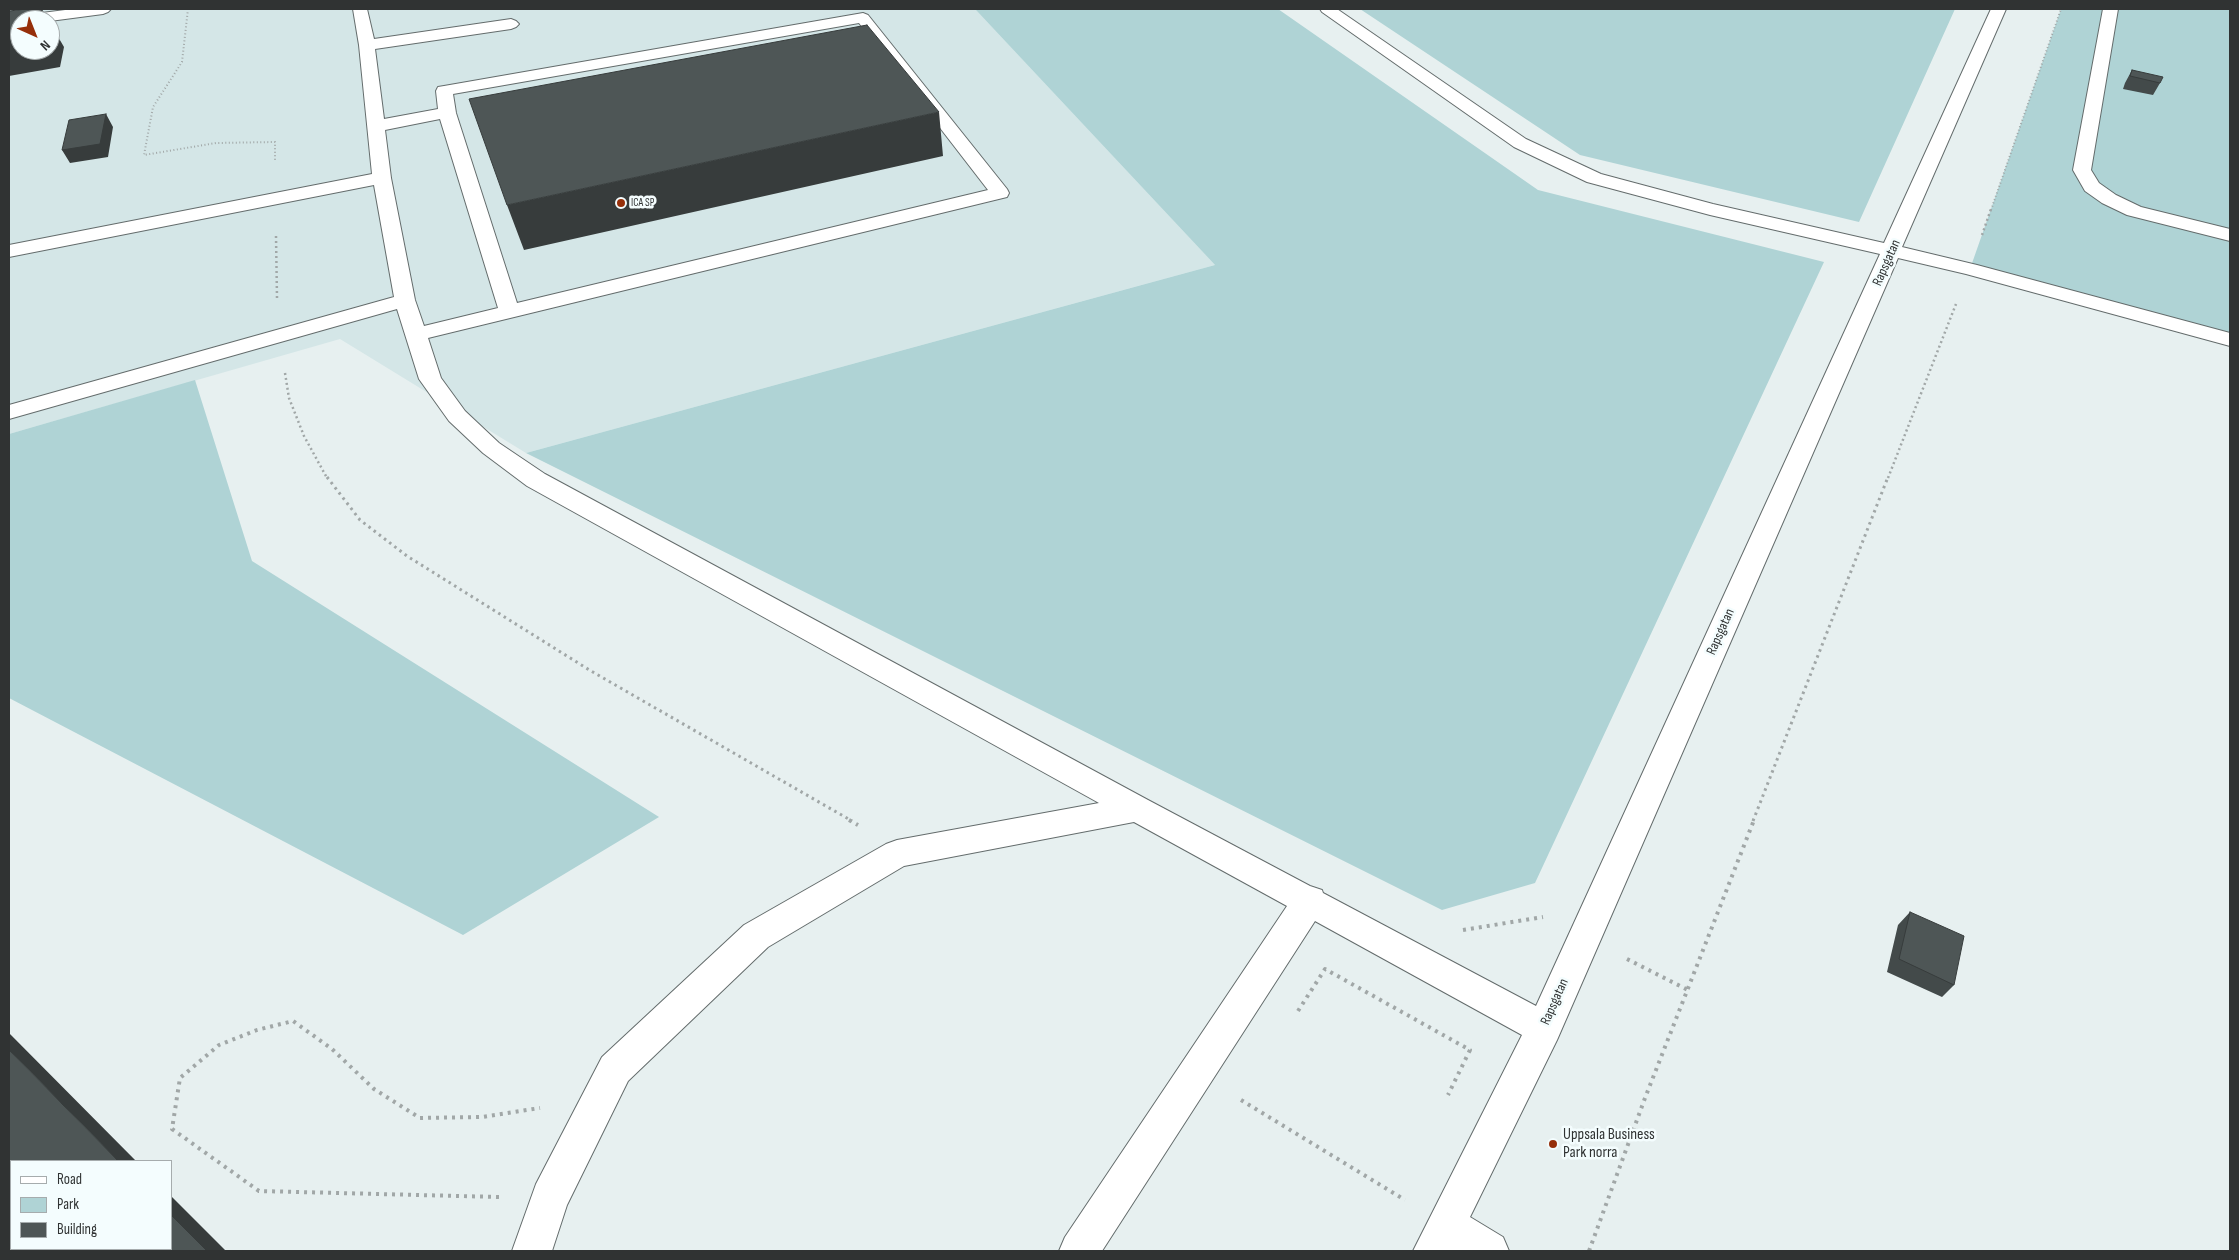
<!DOCTYPE html>
<style>
body{margin:0}
#map{position:relative;width:2239px;height:1260px;overflow:hidden;background:#e7f0f0;font-family:"Sofia Sans Condensed",sans-serif}
canvas{display:block}
.frame{position:absolute;inset:0;border:10px solid #303333;pointer-events:none}
.legend{position:absolute;left:10px;top:1160px;width:162px;height:90px;box-sizing:border-box;background:#f4fdfe;border:1px solid #a6acad;margin:0;padding:6px 9px;list-style:none;font-size:15px;color:#303333}
.legend li{display:flex;align-items:center;gap:10px;height:25px}
.legend b{width:25px;border:1px solid #a6acad}
.north{position:absolute;left:10px;top:10px;width:50px;height:50px;box-sizing:border-box;background:#f4fdfe;border:1px solid #a6acad;border-radius:50%;rotate:136deg;font-size:14px;font-weight:700;line-height:20px;text-align:center;color:#303333}
.north::after{content:'';display:block;margin:auto;width:18px;height:22px;background:#962f0a;clip-path:polygon(50% 0,100% 100%,50% 72%,0 100%)}
</style>
<div id="map">
<canvas width="2239" height="1260"></canvas>
<div class="frame"></div>
<ul class="legend">
<li><b style="height:6px;background:#fff"></b>Road</li>
<li><b style="height:14px;background:#afd3d5"></b>Park</li>
<li><b style="height:14px;background:#4e5656"></b>Building</li>
</ul>
<div class="north">N</div>
</div>
<script>
const c = document.querySelector('canvas').getContext('2d');
c.lineJoin = 'round';
function fillPath(path, color) { c.fillStyle = color; c.fill(path, 'evenodd'); }
const shape = rows => new Path2D(rows.map(r => 'M' + r).join(''));
function strokePath(path, color, width, dash) { c.strokeStyle = color; c.lineWidth = width; c.lineCap = dash ? 'butt' : 'round'; c.setLineDash(dash || []); c.stroke(path); }
function write(font, color, halo, rows, align = 'center') {
  c.font = font + ' "Sofia Sans Condensed",sans-serif'; c.lineWidth = 5; c.setLineDash([]); c.textBaseline = 'middle'; c.strokeStyle = halo; c.fillStyle = color; for (const [text, x, y, turn = 0] of rows) {
    c.save(); c.translate(x, y); c.rotate((+turn || 0) * Math.PI / 180); c.textAlign = isNaN(turn) ? turn : align; if (halo) c.strokeText(text, 0, 0); c.fillText(text, 0, 0); c.restore();
  }
}
fillPath(shape([
 [9,9,975,9,1215,265,526,453,340,339,9,434],
 [20,20,50,20,50,50,20,50]
]), '#d4e6e7');
fillPath(shape([
 [975,9,1278,9,1538,190,1824,262,1535,883,1442,910,526,453,1215,265],
 [1360,9,1955,9,1859,222,1580,155],
 [2061,9,2230,9,2230,340,1970,269],
 [195,380,252,561,659,817,463,935,9,698,9,434]
]), '#afd3d5');
const minor = shape([
 [73,9,111,9,108,12,103,14,50,21,20,20,20,22,18,20,21,17,26,15,73,9],
 [353,9,367,9,374,39,511,19,516,21,519,24,516,27,511,29,375,49,384,119,438,109,436,91,438,87,444,86,863,13,868,15,1007,189,1009,193,1007,197,428,338,441,378,465,411,499,443,545,474,1148,800,1310,886,1322,890,1323,893,1536,1006,1880,254,1710,215,1587,182,1514,147,1322,12,1320,9,1337,9,1526,139,1601,174,1713,204,1884,243,1991,9,2006,9,1902,247,1977,265,2230,333,2230,346,1966,274,1898,258,1557,1040,1470,1217,1503,1237,1509,1251,1413,1251,1522,1035,1315,921,1102,1251,1059,1251,1065,1237,1287,906,1134,822,904,866,768,947,628,1081,567,1205,552,1251,512,1251,536,1184,602,1057,744,925,886,844,897,840,1099,803,527,486,483,453,449,421,419,379,397,309,9,419,9,405,394,297,374,185,9,257,9,245,372,174,359,45,353,9],
 [859,23,988,190,517,303,456,113,453,94,859,23],
 [440,119,498,308,424,326,415,300,391,178,385,130,440,119],
 [2103,9,2118,9,2091,170,2099,183,2116,195,2141,207,2230,229,2230,241,2127,215,2102,203,2085,191,2073,170,2103,9]
]);
strokePath(minor, '#646c6c', 2);
strokePath(shape([
 [188,9,182,62,153,107,144,155,216,143,275,142,275,160],
 [1991,210,2061,9]
]), '#a1a7a7', 2, [1, 2.5]);
strokePath(shape([
 [1982,235,1991,209],
 [276,236,277,298],
 [285,373,289,398,304,436,327,478],
 [1888,478,1956,304]
]), '#a1a7a7', 2.5, [2, 3]);
strokePath(shape([
 [327,477,360,520,407,556,591,671,852,821],
 [1753,821,1888,477]
]), '#a1a7a7', 3, [2.5, 4]);
strokePath(shape([
 [849,820,858,825],
 [1463,930,1543,917],
 [1627,959,1688,990],
 [1298,1011,1325,969,1470,1050,1448,1095],
 [1241,1100,1405,1200],
 [499,1197,259,1191,172,1129,180,1078,219,1045,257,1030,293,1021,332,1049,374,1089,420,1118,482,1117,540,1108],
 [1589,1251,1645,1098,1754,820]
]), '#a1a7a7', 4, [3, 5]);
fillPath(minor, '#fff');
fillPath(shape([
 [2132,70,2160,83,2153,95,2123,89,2125,83],
 [1910,912,1954,985,1942,997,1887,972,1898,925]
]), '#434a4a');
fillPath(shape([
 [40,9,42,9,48,20,37,20],
 [50,23,64,47,60,67,9,76,9,31,20,29,20,50,50,50],
 [939,112,943,156,524,250,507,205],
 [106,114,113,127,108,157,70,163,62,150],
 [9,1033,136,1161,118,1161,9,1050],
 [171,1196,226,1251,207,1251,171,1215]
]), '#373c3c');
const building = shape([
 [27,9,40,9,37,20,20,20,20,29,9,31,9,11,27,9],
 [867,25,939,112,507,205,469,99,867,25],
 [2132,70,2163,77,2160,83,2130,76,2132,70],
 [106,114,100,144,62,150,69,120,106,114],
 [1910,912,1964,936,1954,985,1899,959,1910,912],
 [9,1050,118,1161,11,1161,11,1249,171,1249,171,1215,207,1251,9,1251,9,1050]
]);
fillPath(building, '#4e5656');
strokePath(building, '#373c3c', 1);
for (const [x, y, r, color] of [
 [621,203,5,"#962f0a"],
 [1553,1144,5,"#962f0a"]
]) { const dot = new Path2D(); dot.arc(x, y, r, 0, 2 * Math.PI); c.fillStyle = color; c.fill(dot); strokePath(dot, '#f4fdfe', 2); }
write('11px', '#303333', '#f4fdfe', [
 ["ICA SP",631,203]
], 'left');
write('14px', '#303333', '#f4fdfe', [
 ["Rapsgatan",1887,263,-66],
 ["Rapsgatan",1721,632,-66],
 ["Rapsgatan",1555,1002,-66]
]);
write('16px', '#303333', '#f4fdfe', [
 ["Uppsala Business",1563,1135],
 ["Park norra",1563,1153]
], 'left');
</script>
